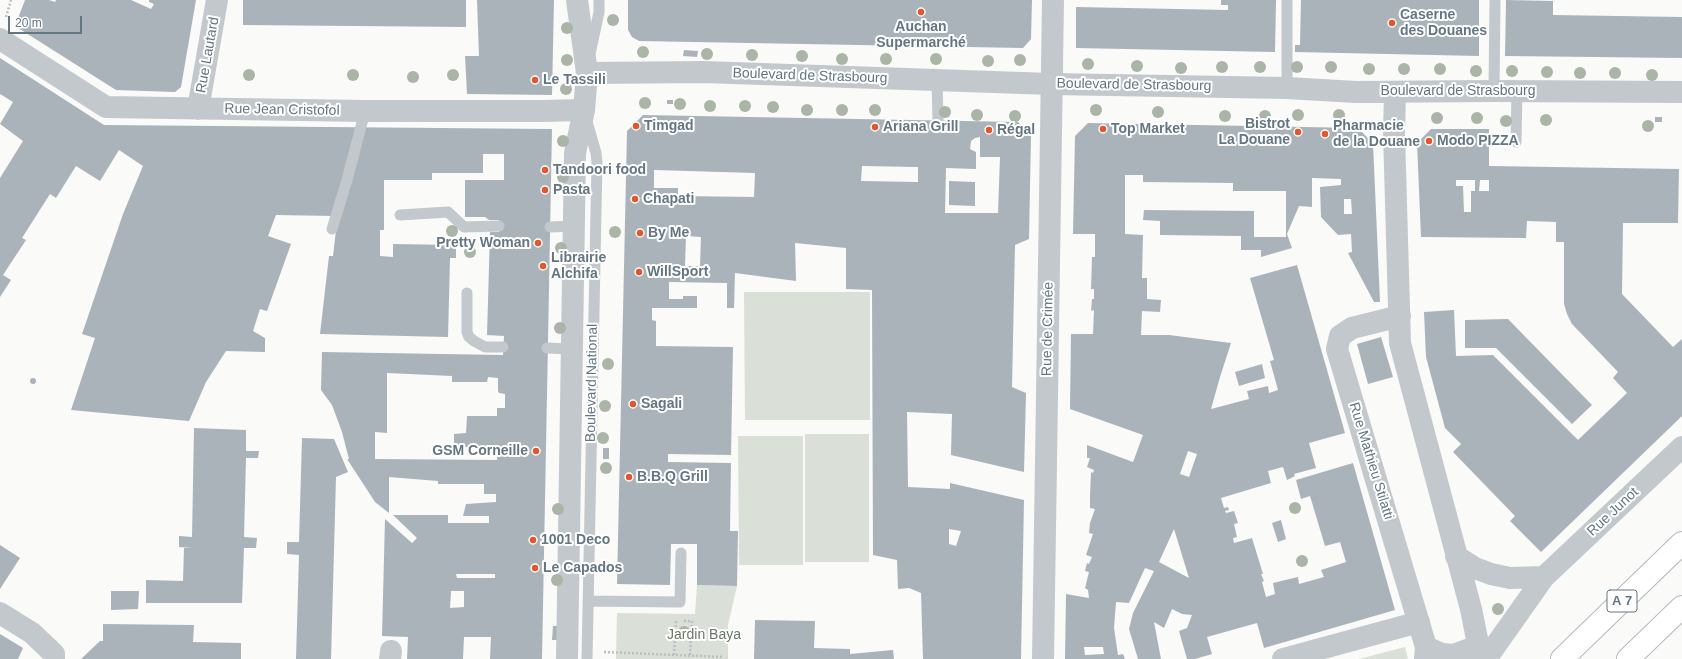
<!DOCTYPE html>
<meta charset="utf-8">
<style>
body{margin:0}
#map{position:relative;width:1682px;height:659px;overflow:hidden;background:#fafaf8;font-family:Helvetica,sans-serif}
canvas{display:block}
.scale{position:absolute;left:8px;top:16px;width:74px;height:18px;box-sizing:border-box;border:2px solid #657683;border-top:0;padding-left:5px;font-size:12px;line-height:14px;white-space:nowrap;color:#657683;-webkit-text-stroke:3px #fff;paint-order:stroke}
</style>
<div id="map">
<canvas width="1682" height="659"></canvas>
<div class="scale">20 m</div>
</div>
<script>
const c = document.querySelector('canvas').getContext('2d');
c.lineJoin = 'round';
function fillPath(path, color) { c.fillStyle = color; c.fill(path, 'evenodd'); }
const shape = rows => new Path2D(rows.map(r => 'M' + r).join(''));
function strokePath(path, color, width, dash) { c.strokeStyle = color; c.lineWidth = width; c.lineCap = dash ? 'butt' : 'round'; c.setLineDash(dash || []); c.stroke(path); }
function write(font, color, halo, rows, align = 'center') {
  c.font = font + ' Helvetica,sans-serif'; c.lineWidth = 4; c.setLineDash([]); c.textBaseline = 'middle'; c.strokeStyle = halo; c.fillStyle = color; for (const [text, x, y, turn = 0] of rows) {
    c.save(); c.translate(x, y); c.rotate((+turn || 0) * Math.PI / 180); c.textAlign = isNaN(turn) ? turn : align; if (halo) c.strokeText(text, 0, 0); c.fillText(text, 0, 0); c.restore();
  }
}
fillPath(shape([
 [744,292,870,292,870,420,745,420],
 [805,434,869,434,869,562,805,562],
 [738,436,803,436,803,565,739,565],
 [697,585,737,586,728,625,728,659,616,659,617,613,695,614],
 [1405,647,1408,659,1359,659]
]), '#dadfd7');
fillPath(shape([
 [25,0,49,0,55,2,56,0,131,0,151,9,154,4,149,2,149,0,196,0,181,87,175,92,116,90,15,26],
 [243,0,466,0,466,27,243,25],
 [477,0,554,0,552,95,467,94,465,56,479,56],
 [628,0,1032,0,1031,39,1023,48,639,41,632,37,628,30],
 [1221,0,1276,0,1275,52,1076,48,1076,7,1228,10,1228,5,1221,5],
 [1301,0,1479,0,1479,56,1295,52,1295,45,1300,45],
 [1506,0,1553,1,1553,15,1682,17,1682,58,1505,56],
 [684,50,698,51,697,57,683,56],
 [0,58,104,125,552,129,542,659,490,659,491,637,464,637,463,659,407,659,408,637,382,636,385,519,412,543,417,538,393,515,448,515,448,523,489,523,489,516,463,516,466,504,496,502,496,494,484,494,484,484,438,484,438,481,389,477,389,513,375,502,347,459,349,459,342,432,332,405,321,390,322,352,503,355,504,336,487,335,490,232,499,232,499,220,489,220,485,217,465,217,465,180,504,180,504,154,483,154,483,173,432,173,432,180,384,180,384,230,380,230,380,256,393,257,393,244,456,245,456,258,450,258,448,337,320,334,329,256,333,256,336,230,334,216,276,215,268,236,291,244,267,311,260,309,253,331,265,338,265,352,226,351,206,382,189,421,71,410,95,338,82,334,123,214,143,166,119,150,100,181,76,166,56,198,50,194,22,238,26,240,3,275,11,280,0,297,0,178,23,141,0,124,13,102,0,94],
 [387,373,452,376,452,382,487,382,488,377,498,378,498,391,499,393,505,394,505,408,497,408,497,416,467,416,466,433,454,434,454,447,497,447,497,460,375,459,375,432,387,433],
 [456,574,495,574,495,578,457,578],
 [451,591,464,591,464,607,450,608],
 [667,100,673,100,673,104,667,104],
 [643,115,1018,122,1031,135,1029,239,1015,245,1012,387,1026,393,1024,472,951,455,952,414,907,412,908,487,950,489,950,483,1024,500,1021,659,923,659,921,593,909,588,898,589,897,560,873,555,872,290,846,289,846,248,795,243,796,281,735,273,734,308,727,308,727,283,669,282,669,299,683,299,683,296,697,296,697,308,652,308,652,320,656,321,656,346,733,347,731,455,668,454,668,462,731,463,730,531,738,531,737,586,697,585,697,544,671,544,670,585,617,584,627,131],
 [980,137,980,157,1000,157,998,213,945,213,946,168,976,169,976,152,970,149,971,141,975,138],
 [862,166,918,167,918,182,861,181],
 [654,170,755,173,754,197,678,196,678,188,654,188],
 [686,236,701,237,700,266,685,266],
 [949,529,961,531,956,546,949,544],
 [1655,117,1662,117,1662,122,1655,122],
 [1088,123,1358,128,1373,143,1380,302,1374,302,1348,253,1352,252,1351,234,1338,235,1321,217,1320,187,1341,185,1341,179,1312,178,1312,207,1299,206,1287,234,1292,248,1261,257,1261,250,1241,250,1241,236,1160,235,1160,221,1143,220,1144,210,1254,211,1254,237,1286,237,1286,191,1233,191,1233,183,1143,182,1143,175,1125,175,1125,234,1143,235,1142,278,1147,278,1147,299,1161,300,1160,312,1142,311,1141,335,1169,335,1231,343,1220,377,1211,409,1249,399,1247,391,1268,386,1269,393,1278,390,1270,361,1274,360,1250,278,1297,265,1345,433,1309,443,1316,468,1294,474,1295,476,1287,480,1283,467,1268,471,1271,483,1221,498,1224,508,1228,507,1229,510,1225,511,1226,513,1234,511,1238,523,1234,524,1237,537,1233,538,1234,543,1252,538,1263,574,1261,574,1264,581,1262,582,1266,597,1275,594,1273,583,1298,577,1299,584,1324,577,1321,570,1346,562,1340,542,1325,546,1310,496,1301,499,1296,480,1353,463,1395,610,1264,648,1257,623,1207,637,1212,654,1195,659,1187,659,1179,631,1187,628,1192,615,1182,614,1172,609,1164,628,1154,622,1161,659,1138,659,1129,629,1133,613,1154,571,1145,568,1129,603,1116,602,1114,628,1118,655,1123,654,1125,659,1065,659,1066,594,1089,598,1088,590,1085,588,1089,572,1085,571,1087,563,1089,564,1092,557,1086,555,1093,534,1089,533,1090,523,1095,509,1090,508,1090,496,1091,472,1093,473,1094,470,1087,467,1090,458,1087,458,1087,445,1133,462,1143,435,1070,409,1071,334,1093,334,1094,310,1091,311,1092,299,1094,299,1094,289,1091,289,1092,257,1095,257,1095,234,1073,234,1075,136],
 [1344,199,1351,199,1352,214,1344,214],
 [1188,451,1197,454,1189,477,1180,474],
 [1174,529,1189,578,1159,562],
 [1084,647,1103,647,1104,654,1085,655],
 [1431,129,1489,129,1489,166,1679,169,1678,223,1623,223,1622,294,1673,347,1682,339,1682,416,1541,552,1510,521,1515,516,1453,452,1461,444,1445,428,1426,357,1424,312,1454,310,1456,356,1493,355,1578,440,1627,393,1613,378,1618,372,1572,324,1567,314,1564,304,1564,242,1556,242,1556,222,1527,221,1526,238,1421,237,1417,143],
 [1456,180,1475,180,1475,191,1471,191,1471,212,1464,212,1463,186,1456,186],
 [1480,180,1489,180,1489,191,1479,191],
 [949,181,975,182,975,206,949,205],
 [1508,319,1592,405,1572,424,1496,348,1465,348,1465,320],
 [1381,337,1393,377,1368,384,1357,344],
 [1262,364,1265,378,1239,386,1235,372],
 '30 381a3 3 0 1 1 6 0a3 3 0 1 1-6 0Z',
 [194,428,246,430,246,451,259,451,258,458,246,458,244,537,257,538,256,548,244,548,242,603,146,603,146,580,183,581,184,548,192,548,179,547,179,536,192,537],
 [302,438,334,439,348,472,336,477,331,659,296,659,299,555,287,554,287,542,299,542],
 [603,448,609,448,609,459,603,459],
 [1281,520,1286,539,1278,542,1272,523],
 [0,545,20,558,0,589],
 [111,591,139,591,138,609,111,610],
 [755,620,815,621,814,648,850,649,850,654,893,650,894,659,754,659],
 [103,624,194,625,193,642,241,643,241,659,81,659,100,641,103,641],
 [553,626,559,626,558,640,552,640],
 [0,634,23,648,18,659,0,659]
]), '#aab3b9');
const motorway = shape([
 [1562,659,1682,543],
 [1628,659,1682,607]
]);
strokePath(motorway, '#b4b9bd', 24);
strokePath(shape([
 [6,17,11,0],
 [684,621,692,621,690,655],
 [604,652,723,657],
 [674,655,676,621]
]), '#bbbfc2', 2.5, [2, 2]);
strokePath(shape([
 [1287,0,1287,88],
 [590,54,599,12,599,0],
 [937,80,938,121],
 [1494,91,1495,0],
 [586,118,596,153,597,162,587,659],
 [1516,142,1517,91],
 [400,215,448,212,464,227,499,226],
 [550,227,574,226],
 [332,229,347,180,365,111],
 [467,293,467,332,469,337,474,341,485,347,503,347],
 [547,348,572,349],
 [588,601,680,602,681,553]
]), '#c3c8cc', 11);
strokePath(shape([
 [0,39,106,107,365,111,540,111,584,110],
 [587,73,704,72,1051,84,1287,88,1356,92,1494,91,1682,92],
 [1395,92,1394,133,1400,343,1471,609,1481,659],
 [198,109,217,0],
 [1400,316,1352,328,1340,336,1337,349,1426,647,1425,659],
 [1456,556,1475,568,1491,574,1510,578,1544,577],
 [0,613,32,633,54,654,54,659],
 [1426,647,1442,654,1453,655,1478,646],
 [390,659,391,651],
 [1283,659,1419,622],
 [1486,659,1544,577,1682,447]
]), '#c3c8cc', 22);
strokePath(shape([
 [567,659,575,153,584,110,587,73,577,0],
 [1043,659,1053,0]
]), '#c3c8cc', 22);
strokePath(motorway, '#fff', 22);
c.fillStyle = '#aab4a7';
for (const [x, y] of [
 [613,20],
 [567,28],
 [643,52],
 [707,54],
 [752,55],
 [802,56],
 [842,59],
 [886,59],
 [936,59],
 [567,60],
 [1020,60],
 [988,61],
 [1088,64],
 [1137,66],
 [1222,67],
 [1260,67],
 [1297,67],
 [1331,67],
 [1181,68],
 [1369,69],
 [1404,69],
 [1440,69],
 [1476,71],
 [1512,71],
 [1547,72],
 [1580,73],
 [1615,73],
 [249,75],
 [353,75],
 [453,75],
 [1652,75],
 [413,77],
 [566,89],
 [645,103],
 [680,104],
 [710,106],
 [745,106],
 [773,107],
 [807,110],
 [842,110],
 [875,110],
 [1096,110],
 [945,112],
 [1158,112],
 [977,115],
 [1298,115],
 [1339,115],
 [1015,116],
 [1225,116],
 [1265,116],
 [1437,118],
 [1477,118],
 [1546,120],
 [1506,121],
 [1648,126],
 [563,141],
 [563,177],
 [452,231],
 [615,232],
 [561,248],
 [470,252],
 [560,328],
 [608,364],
 [605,406],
 [603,438],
 [606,468],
 [1295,508],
 [558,509],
 [1302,561],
 [557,580],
 [1498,609],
 [684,632]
]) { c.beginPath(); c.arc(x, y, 6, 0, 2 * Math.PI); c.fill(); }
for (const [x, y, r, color] of [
 [921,12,4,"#e4572e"],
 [1392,23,4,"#e4572e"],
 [535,80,4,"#e4572e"],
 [636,126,4,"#e4572e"],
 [875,127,4,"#e4572e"],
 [1103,129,4,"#e4572e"],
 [989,130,4,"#e4572e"],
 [1298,132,4,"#e4572e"],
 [1325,134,4,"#e4572e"],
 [1429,141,4,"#e4572e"],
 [545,170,4,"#e4572e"],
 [545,190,4,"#e4572e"],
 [635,199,4,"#e4572e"],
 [640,233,4,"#e4572e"],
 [538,243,4,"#e4572e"],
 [543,266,4,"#e4572e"],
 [639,272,4,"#e4572e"],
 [633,404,4,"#e4572e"],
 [536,451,4,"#e4572e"],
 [629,477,4,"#e4572e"],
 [533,540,4,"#e4572e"],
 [535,568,4,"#e4572e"]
]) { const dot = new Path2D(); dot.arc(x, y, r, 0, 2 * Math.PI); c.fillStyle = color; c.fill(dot); strokePath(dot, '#fff', 1.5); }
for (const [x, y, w] of [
 [1622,601,30]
]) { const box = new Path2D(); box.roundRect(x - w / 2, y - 11, w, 22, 3); c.fillStyle = '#fff'; c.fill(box); strokePath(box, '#657683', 1); }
write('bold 13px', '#657683', null, [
 ["A 7",1622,601]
]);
write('bold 14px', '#657683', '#fff', [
 ["Caserne",1400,15],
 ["des Douanes",1400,31],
 ["Auchan",921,27,"center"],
 ["Supermarché",921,43,"center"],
 ["Le Tassili",543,80],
 ["Bistrot",1290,124,"right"],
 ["La Douane",1290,140,"right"],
 ["Timgad",644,126],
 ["Pharmacie",1333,126],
 ["de la Douane",1333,142],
 ["Ariana Grill",883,127],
 ["Top Market",1111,129],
 ["Régal",997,130],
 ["Modo PIZZA",1437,141],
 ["Tandoori food",553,170],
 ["Pasta",553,190],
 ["Chapati",643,199],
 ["By Me",648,233],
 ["Pretty Woman",530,243,"right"],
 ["Librairie",551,258],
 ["Alchifa",551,274],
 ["WillSport",647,272],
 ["Sagali",641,404],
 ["GSM Corneille",528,451,"right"],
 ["B.B.Q Grill",637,477],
 ["1001 Deco",541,540],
 ["Le Capados",543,568]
], 'left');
write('14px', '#657683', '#fff', [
 ["Rue Lautard",208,55,-80],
 ["Boulevard de Strasbourg",810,76,2],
 ["Boulevard de Strasbourg",1134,85,1],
 ["Boulevard de Strasbourg",1458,91],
 ["Rue Jean Cristofol",282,110,1],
 ["Rue de Crimée",1048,329,-89],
 ["Boulevard National",592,383,-89],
 ["Rue Mathieu Stilatti",1371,461,73],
 ["Rue Junot",1613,512,-43]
]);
write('14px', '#687a64', '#fff', [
 ["Jardin Baya",704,635]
]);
</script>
